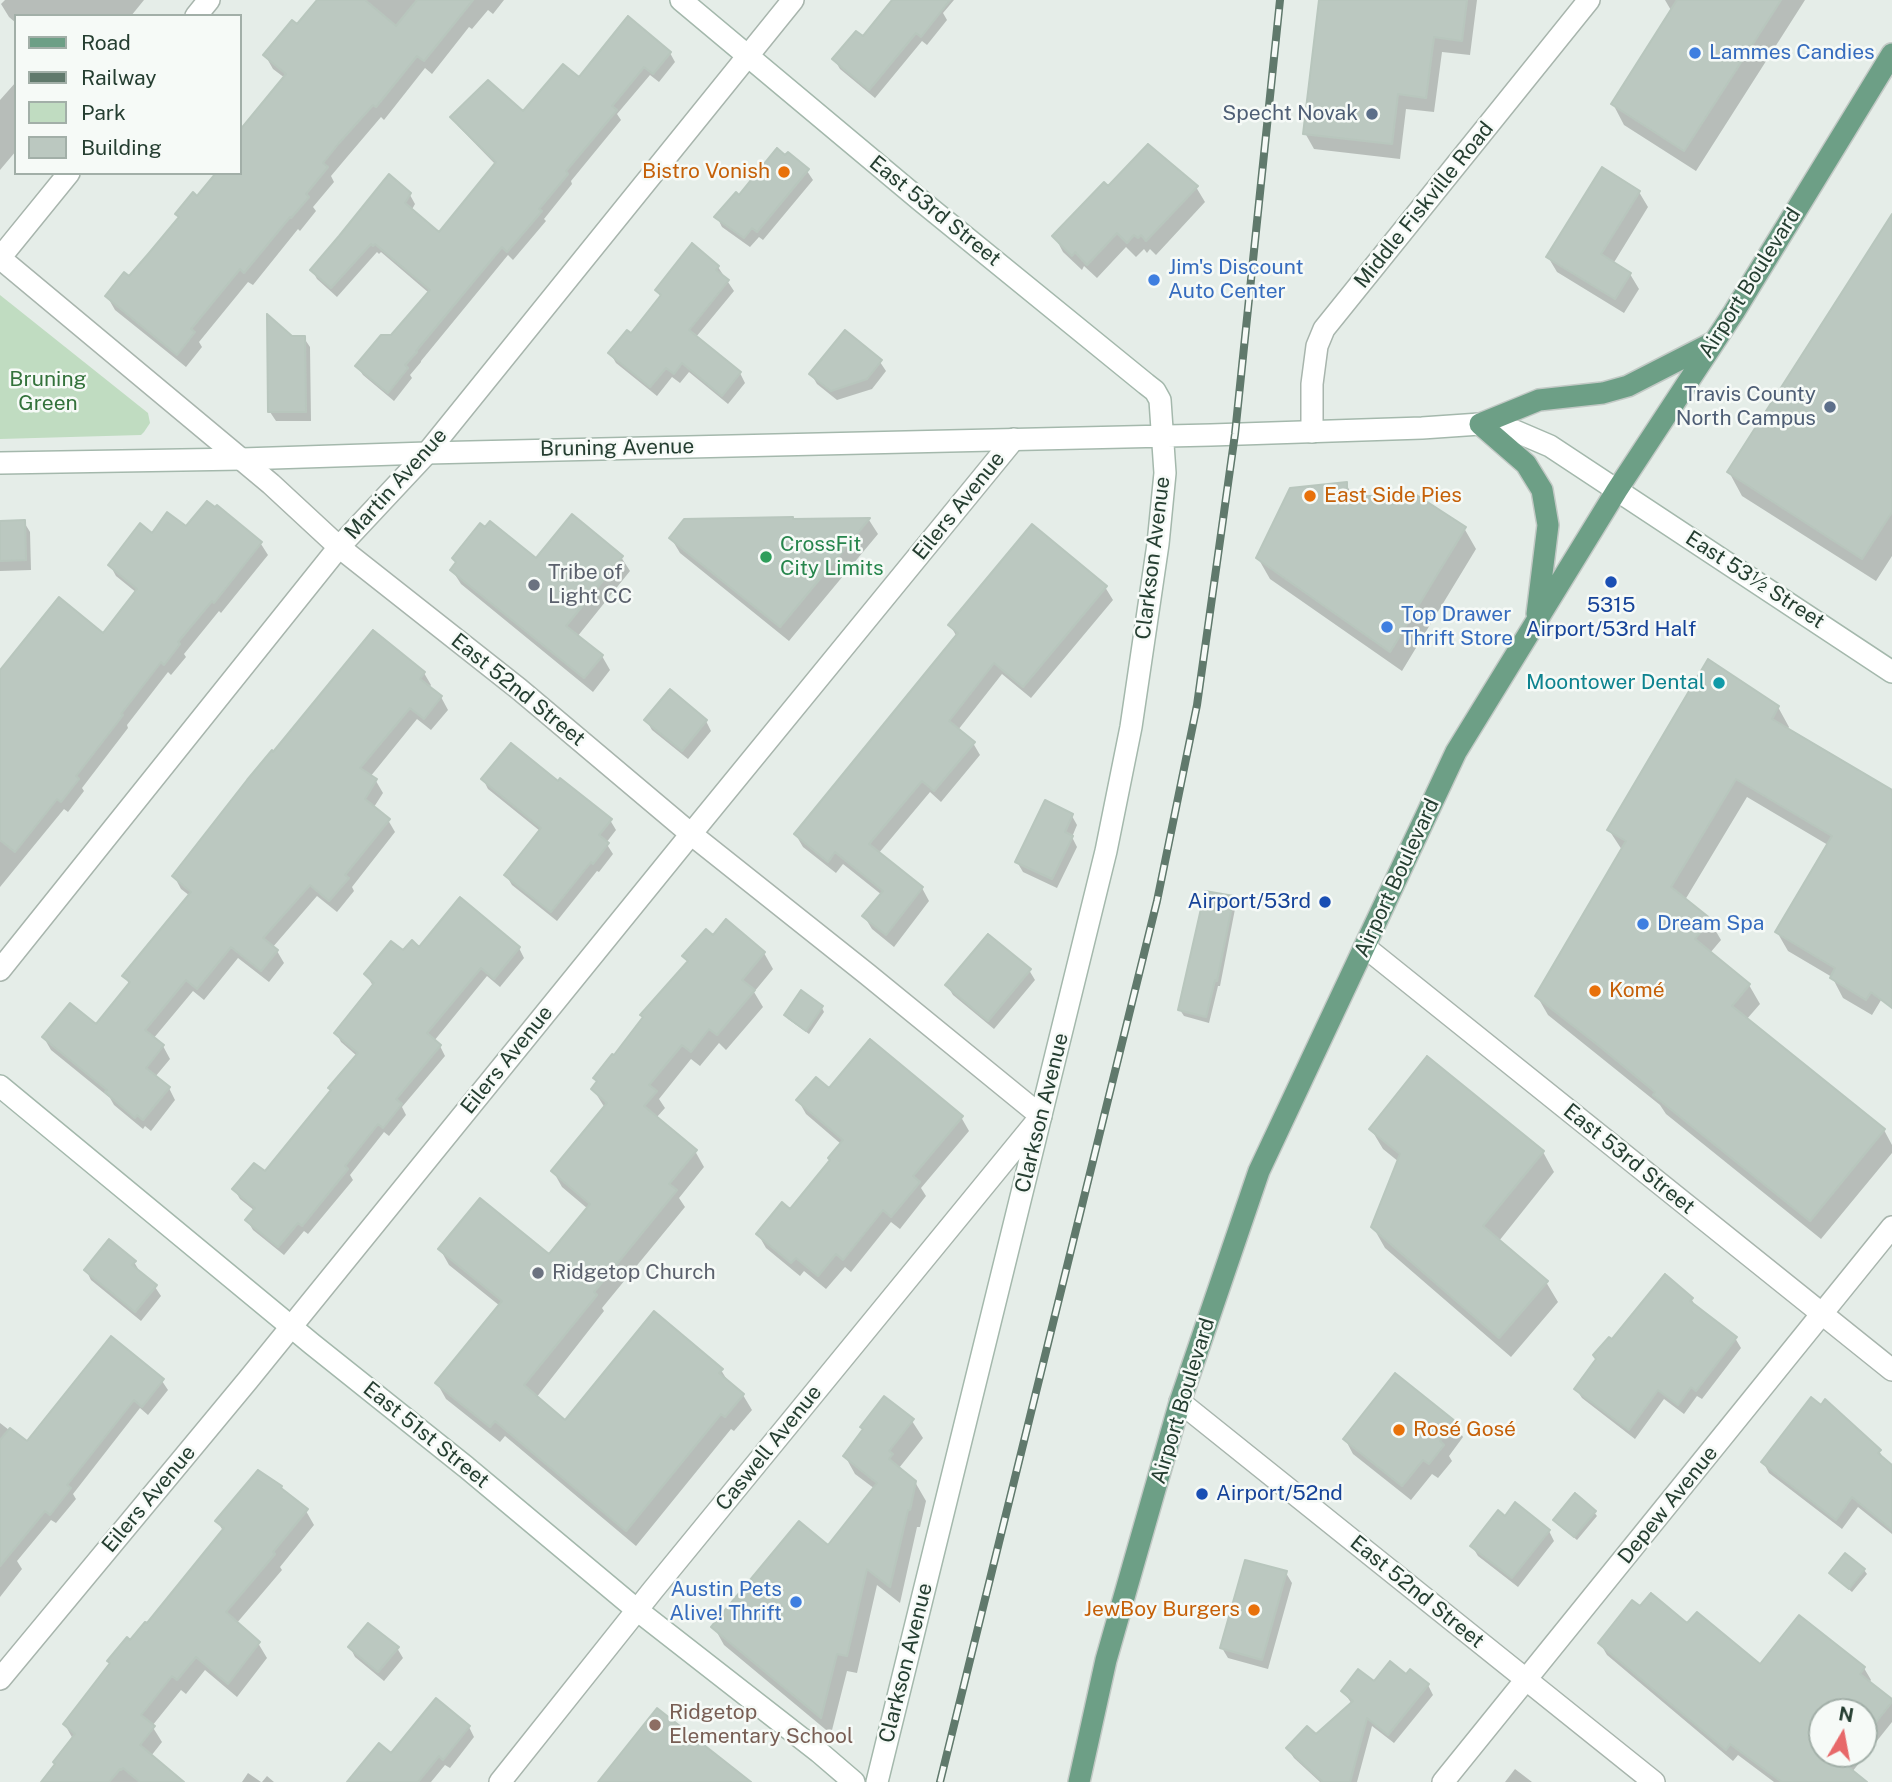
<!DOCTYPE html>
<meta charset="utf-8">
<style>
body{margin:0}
#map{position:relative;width:1892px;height:1782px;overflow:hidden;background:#e5ede8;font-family:"Public Sans",sans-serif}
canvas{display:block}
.legend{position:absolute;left:14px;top:14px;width:228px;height:161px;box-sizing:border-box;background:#f6faf7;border:2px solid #a2afa8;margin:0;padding:9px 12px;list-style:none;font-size:21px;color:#253e31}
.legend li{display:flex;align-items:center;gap:14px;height:35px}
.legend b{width:35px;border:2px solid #a2afa8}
.north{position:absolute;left:1808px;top:1698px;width:70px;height:70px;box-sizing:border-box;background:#f6faf7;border:2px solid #a2afa8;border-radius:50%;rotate:10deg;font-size:19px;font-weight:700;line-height:28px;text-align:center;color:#253e31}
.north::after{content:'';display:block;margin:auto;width:24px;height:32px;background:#e7696a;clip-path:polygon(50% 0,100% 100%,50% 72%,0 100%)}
</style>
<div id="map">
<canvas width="1892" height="1782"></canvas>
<ul class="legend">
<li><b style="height:9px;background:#6d9f86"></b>Road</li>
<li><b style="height:9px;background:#60796c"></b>Railway</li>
<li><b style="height:19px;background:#c0dcc1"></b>Park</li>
<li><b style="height:19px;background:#bbc8c0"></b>Building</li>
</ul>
<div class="north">N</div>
</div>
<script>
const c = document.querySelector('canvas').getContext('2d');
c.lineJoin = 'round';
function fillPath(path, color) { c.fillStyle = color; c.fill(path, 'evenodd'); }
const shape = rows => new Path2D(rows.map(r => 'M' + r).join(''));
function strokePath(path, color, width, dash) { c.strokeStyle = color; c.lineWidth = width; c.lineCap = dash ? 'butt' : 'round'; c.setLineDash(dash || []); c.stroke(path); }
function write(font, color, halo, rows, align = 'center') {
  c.font = font + ' "Public Sans",sans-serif'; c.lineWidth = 5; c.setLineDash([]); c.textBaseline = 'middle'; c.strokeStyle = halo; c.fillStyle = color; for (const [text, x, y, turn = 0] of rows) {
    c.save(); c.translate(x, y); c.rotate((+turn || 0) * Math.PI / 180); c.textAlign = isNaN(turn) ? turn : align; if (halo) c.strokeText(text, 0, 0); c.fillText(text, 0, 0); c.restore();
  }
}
fillPath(shape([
 [0,295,148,413,150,423,144,432,141,435,0,439]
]), '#c0dcc1');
fillPath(shape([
 [5,0,144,0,131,16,16,16,16,23,9,17,1,4],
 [319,0,504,0,493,14,488,10,472,29,469,27,432,74,425,68,384,120,381,117,347,157,331,176,334,182,313,207,316,211,300,231,298,229,253,285,248,282,199,342,202,347,186,367,115,310,107,296,129,279,180,218,177,214,197,198,240,173,240,138,285,78,273,69,265,55,297,27],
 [895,0,954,0,943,13,947,20,927,45,922,41,875,98,840,69,834,59,863,39],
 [1320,0,1477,0,1470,55,1442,52,1434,112,1406,109,1400,159,1314,149,1305,133],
 [1665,0,1805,0,1696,171,1624,125,1613,104,1672,12],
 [670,53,675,62,659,82,650,75,617,114,621,120,571,181,572,184,544,219,546,221,513,260,508,255,421,361,421,362,410,375,412,378,394,401,363,375,357,366,392,336,429,293,381,252,379,254,377,252,337,297,317,279,312,270,410,195,415,204,411,211,439,234,496,165,458,126,452,117,524,113,579,80],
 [16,82,16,151,0,170,0,100],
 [807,171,813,180,763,240,759,237,750,247,722,227,717,217,739,197],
 [1196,187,1205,202,1156,255,1150,249,1147,253,1144,249,1136,257,1126,247,1097,278,1084,266,1082,270,1063,252,1055,237,1108,189],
 [1639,192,1648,207,1613,264,1630,274,1639,289,1624,313,1557,272,1548,257],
 [1892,217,1892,556,1876,581,1742,496,1729,472],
 [692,246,718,267,734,291,696,337,740,373,745,383,728,404,689,372,680,383,672,377,657,396,616,363,610,353,631,335,661,298,657,290],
 [292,338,304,338,310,347,311,421,276,421,270,412],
 [880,362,886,371,872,389,837,400,817,384,811,374],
 [1346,484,1354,498,1464,528,1476,549,1402,671,1270,579,1258,558],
 [217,508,261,544,268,555,221,613,219,611,184,654,186,657,171,675,168,672,127,725,128,728,82,788,84,791,68,812,64,809,0,887,0,673,103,636,137,593,116,576,110,565,152,535,186,528],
 [869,520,878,534,789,641,680,553,671,538,793,521],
 [24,522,30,532,31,570,0,571,0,523],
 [485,529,537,561,621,557,630,571,577,637,602,656,610,670,593,692,461,584,452,570,457,564,454,559],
 [1105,587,1113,600,1031,698,1002,674,958,730,973,743,980,755,941,802,930,792,878,854,922,888,929,901,894,947,872,929,864,916,882,895,843,864,836,873,803,847,796,835,957,637,950,625],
 [424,673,431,685,429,688,441,697,448,710,431,730,417,719,370,777,376,781,383,793,374,807,388,820,395,832,352,887,354,891,337,912,317,896,272,948,277,951,284,963,269,982,238,958,204,1000,193,991,153,1039,163,1046,170,1059,155,1077,169,1088,175,1100,151,1131,145,1126,143,1129,114,1105,110,1098,51,1050,44,1038,96,1026,130,986,125,976,190,896,181,889,174,876],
 [1778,707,1789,727,1787,730,1892,792,1892,982,1872,1015,1843,998,1832,977,1788,951,1777,932,1828,845,1747,797,1685,900,1710,921,1721,940,1710,953,1749,985,1760,1004,1746,1020,1884,1130,1892,1145,1892,1153,1821,1239,1666,1114,1660,1105,1548,1015,1537,996,1622,850,1609,830],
 [646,720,706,721,711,731,688,759,652,730],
 [483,779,558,783,610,820,616,830,606,843,613,854,599,872,597,871,557,921,512,885,506,875,540,831,488,789],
 [1072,816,1077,825,1072,837,1077,847,1057,888,1023,872,1017,862],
 [1233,898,1236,904,1220,986,1218,986,1209,1023,1184,1016,1180,1010],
 [726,922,764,953,773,969,754,992,763,1007,726,1050,719,1043,700,1066,691,1059,659,1099,665,1108,656,1118,695,1151,704,1167,679,1198,685,1207,602,1308,604,1311,536,1398,565,1422,721,1370,729,1383,743,1395,752,1410,734,1431,731,1429,636,1546,505,1436,500,1442,446,1399,437,1383,500,1306,449,1265,440,1249,549,1257,588,1209,562,1187,553,1171,605,1108,593,1089,598,1083,595,1078,614,1057,688,963,684,956,713,937],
 [519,948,524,958,500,987,487,976,434,1041,440,1046,445,1056,402,1107,406,1115,389,1136,384,1132,350,1175,353,1180,308,1234,304,1231,284,1255,253,1230,247,1220,255,1211,240,1199,234,1189,265,1174,332,1091,357,1056,341,1042,336,1033,373,986,366,974,403,952,419,950],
 [1029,970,1035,980,994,1029,953,995,947,985],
 [822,1008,824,1012,809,1034,788,1019,786,1015],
 [829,1091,961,1117,969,1131,921,1188,926,1196,900,1229,891,1222,851,1272,845,1267,826,1289,804,1271,800,1276,766,1248,758,1234,790,1211,832,1161,841,1144,806,1114,798,1100],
 [1371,1129,1543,1152,1554,1172,1499,1241,1546,1282,1558,1302,1511,1357,1385,1248,1373,1227,1399,1162,1383,1149],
 [134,1262,140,1272,155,1287,161,1296,141,1321,91,1280,86,1270],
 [1665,1277,1692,1300,1697,1309,1735,1338,1741,1348,1702,1399,1697,1396,1684,1414,1664,1399,1635,1439,1582,1398,1576,1389],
 [162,1381,168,1390,148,1415,140,1408,73,1494,76,1499,56,1523,51,1520,17,1561,22,1569,0,1597,0,1423,27,1444],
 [912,1421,923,1438,899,1468,915,1482,926,1501,920,1527,917,1527,900,1603,877,1585,857,1673,847,1671,831,1734,724,1645,714,1627,828,1548,875,1489,855,1474,845,1456],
 [1454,1422,1463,1437,1449,1456,1452,1461,1438,1478,1432,1474,1411,1500,1353,1454,1345,1439],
 [1879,1451,1886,1462,1892,1467,1892,1534,1858,1507,1842,1529,1769,1473,1763,1462],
 [281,1487,285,1493,306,1511,314,1525,280,1567,282,1570,236,1624,258,1643,267,1658,237,1697,205,1670,186,1694,181,1690,152,1726,162,1742,151,1756,182,1782,43,1782,73,1739,65,1725,223,1531,218,1522],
 [1594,1512,1597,1516,1577,1540,1557,1524,1555,1520],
 [1505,1518,1549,1531,1554,1541,1518,1587,1478,1556,1472,1546],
 [1864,1570,1867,1574,1852,1592,1834,1577,1831,1573],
 [1286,1573,1292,1583,1268,1669,1228,1658,1222,1648],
 [1640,1609,1687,1626,1760,1666,1864,1668,1871,1680,1869,1683,1892,1702,1892,1722,1844,1782,1774,1782,1738,1755,1733,1761,1607,1655,1600,1643],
 [1822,1712,1864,1712,1864,1754,1822,1754],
 [350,1647,397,1648,403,1658,384,1681,355,1657],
 [1406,1676,1428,1685,1433,1695,1394,1743,1372,1726,1357,1782,1320,1782,1294,1758,1288,1749,1316,1737,1352,1704,1343,1691],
 [469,1727,474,1737,450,1768,445,1765,431,1782,350,1782,391,1755],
 [1515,1769,1532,1782,1505,1782],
 [248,1773,261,1782,242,1782],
 [267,1776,274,1782,262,1782]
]), '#0003');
const building = shape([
 [317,0,365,0,396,26,417,0,473,0,424,61,417,56,376,107,373,105,339,143,323,163,328,167,306,194,309,197,291,218,290,217,244,273,240,269,191,329,195,332,177,355,105,296,124,272,129,276,149,253,179,217,175,214,193,192,197,196,216,173,240,173,240,130,286,74,263,55,292,20,297,24,317,0],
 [892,0,950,0,921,37,916,33,869,90,832,59,856,31,863,36,892,0],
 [1319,0,1467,0,1462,41,1434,37,1426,98,1398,94,1392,144,1303,134,1319,0],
 [1677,0,1781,0,1684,151,1611,104,1677,0],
 [628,16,671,52,653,74,644,67,612,106,617,110,566,171,568,174,539,209,542,211,507,252,502,247,416,351,417,352,405,365,408,368,388,393,355,366,381,335,391,335,430,290,375,244,373,246,371,244,331,288,310,270,339,236,389,174,411,193,405,203,439,232,496,162,450,117,488,80,523,111,563,64,579,77,628,16],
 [1148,144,1198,186,1146,241,1141,235,1138,238,1134,235,1127,243,1117,233,1087,265,1075,252,1072,256,1052,236,1104,182,1108,186,1148,144],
 [777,148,785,155,788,152,809,169,757,232,752,228,744,238,714,217,736,192,739,195,777,148],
 [1602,167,1640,191,1601,254,1631,273,1615,299,1546,257,1602,167],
 [1892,214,1892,512,1862,559,1727,472,1892,214],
 [692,243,719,266,716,270,729,280,689,330,741,372,722,396,682,363,674,374,666,368,650,387,608,353,627,330,631,333,661,295,655,290,692,243],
 [267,314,292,336,305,336,306,412,268,412,267,314],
 [845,330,882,360,867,379,831,391,809,374,845,330],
 [1347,482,1347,497,1415,494,1466,527,1390,652,1256,558,1290,488,1347,482],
 [207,501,215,507,217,505,262,542,214,603,212,601,178,642,180,644,164,665,161,662,121,714,123,715,76,776,79,779,61,802,57,799,15,852,0,840,0,670,59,597,103,633,137,589,108,565,140,523,152,533,167,512,186,526,207,501],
 [572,514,623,556,566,626,603,655,584,678,450,570,456,562,452,558,480,523,485,527,490,521,536,558,572,514],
 [793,517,793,519,870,518,780,627,669,538,684,519,793,517],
 [25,520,26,560,0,561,0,521,25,520],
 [1032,524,1107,586,1023,687,994,663,949,721,975,742,934,791,922,781,869,844,923,887,886,935,862,916,883,891,835,852,828,862,794,834,958,633,948,625,1032,524],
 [373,630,425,672,420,679,442,696,424,719,410,708,360,768,377,779,365,799,390,819,345,875,349,878,329,901,310,885,263,938,278,950,261,971,231,947,197,989,186,980,145,1030,164,1045,146,1068,170,1087,143,1120,137,1115,135,1118,105,1092,107,1090,42,1037,70,1003,96,1024,130,982,122,976,191,892,172,876,247,780,272,750,273,752,373,630],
 [1708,659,1779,706,1772,719,1892,790,1892,1008,1871,992,1866,1000,1830,978,1835,968,1775,932,1832,836,1736,779,1671,887,1711,919,1695,939,1750,984,1732,1006,1885,1129,1810,1221,1653,1095,1655,1092,1598,1045,1535,996,1626,841,1607,830,1708,659],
 [670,689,707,720,682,751,644,720,670,689],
 [511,743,558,781,560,778,612,819,599,835,609,843,593,864,591,862,551,912,504,875,541,828,481,779,511,743],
 [1045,800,1073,814,1065,832,1073,836,1052,879,1015,862,1045,800],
 [1205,891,1234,896,1217,981,1215,980,1206,1017,1178,1010,1205,891],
 [460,897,520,947,494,979,481,968,427,1033,441,1045,396,1099,402,1104,383,1128,378,1124,345,1166,348,1169,302,1226,298,1223,278,1247,245,1220,255,1208,232,1189,254,1163,265,1171,331,1090,328,1088,358,1053,334,1033,374,983,364,974,391,941,403,950,412,940,419,947,460,897],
 [726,919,765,952,742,980,755,990,717,1035,709,1029,691,1052,682,1045,649,1085,657,1091,644,1106,697,1150,669,1184,677,1190,594,1292,597,1295,524,1385,565,1420,654,1311,723,1369,719,1373,744,1394,725,1417,721,1414,626,1531,495,1421,490,1427,435,1383,502,1301,438,1249,480,1198,549,1254,590,1204,551,1171,607,1103,591,1089,597,1081,593,1078,612,1054,614,1055,643,1017,640,1015,688,961,682,956,706,929,713,935,726,919],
 [988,934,1031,969,988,1021,945,985,988,934],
 [801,990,823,1006,806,1031,784,1015,801,990],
 [870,1039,963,1116,913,1176,920,1182,891,1217,883,1210,843,1260,836,1254,818,1276,796,1258,791,1263,756,1234,782,1202,790,1209,830,1160,828,1158,843,1140,796,1100,816,1077,829,1088,870,1039],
 [1427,1056,1544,1151,1483,1226,1548,1281,1499,1338,1371,1227,1400,1154,1369,1129,1427,1056],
 [109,1239,136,1261,132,1265,157,1285,135,1312,84,1270,109,1239],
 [1665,1274,1693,1298,1690,1301,1737,1337,1696,1391,1691,1387,1678,1405,1658,1390,1629,1430,1574,1389,1596,1359,1593,1355,1609,1337,1612,1339,1665,1274],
 [111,1336,164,1379,142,1407,134,1400,67,1485,71,1488,50,1515,45,1511,0,1566,0,1440,10,1428,27,1441,111,1336],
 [1395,1373,1455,1421,1440,1441,1444,1445,1429,1464,1423,1460,1402,1486,1343,1439,1395,1373],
 [884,1396,914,1419,889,1451,893,1454,889,1459,916,1481,910,1510,908,1510,890,1587,867,1569,847,1656,837,1654,821,1718,711,1627,799,1521,828,1545,877,1483,843,1456,863,1429,860,1427,884,1396],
 [1811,1397,1821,1405,1825,1399,1881,1450,1878,1453,1892,1465,1892,1530,1852,1497,1836,1520,1761,1462,1811,1397],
 [258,1470,282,1486,281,1488,308,1509,273,1552,275,1554,226,1612,260,1642,228,1684,196,1657,177,1680,172,1676,141,1715,155,1726,140,1745,184,1782,140,1782,123,1768,121,1770,120,1769,109,1782,41,1782,55,1764,53,1762,75,1734,63,1724,110,1663,107,1661,127,1637,130,1640,145,1622,147,1623,224,1528,215,1521,258,1470],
 [1575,1493,1596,1511,1574,1537,1553,1520,1575,1493],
 [1515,1502,1550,1530,1512,1578,1470,1546,1498,1510,1505,1516,1515,1502],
 [1845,1553,1865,1569,1849,1589,1829,1573,1845,1553],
 [1245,1560,1287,1571,1262,1660,1220,1648,1245,1560],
 [1651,1593,1687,1623,1697,1612,1760,1664,1799,1615,1865,1667,1860,1674,1892,1699,1892,1702,1864,1737,1864,1712,1822,1712,1822,1754,1854,1754,1846,1765,1867,1782,1782,1782,1730,1744,1726,1750,1598,1643,1632,1600,1640,1606,1651,1593],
 [368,1623,399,1647,378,1672,348,1647,368,1623],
 [1390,1661,1406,1674,1410,1669,1429,1684,1388,1735,1367,1718,1350,1782,1323,1782,1286,1748,1307,1726,1316,1734,1353,1701,1341,1691,1358,1669,1374,1681,1390,1661],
 [436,1698,470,1726,443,1760,439,1756,418,1782,347,1782,379,1743,391,1753,436,1698],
 [657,1708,751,1782,598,1782,657,1708]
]);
fillPath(building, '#bbc8c0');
strokePath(building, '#b8c6bd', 2);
const street = shape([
 [196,16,209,0],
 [69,173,0,258,271,484,339,547,519,689,691,834,867,974,1041,1116,653,1590,500,1782],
 [1312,432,1312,384,1317,346,1324,329,1589,0],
 [1365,947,1892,1370],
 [0,970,339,547,427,453,793,0],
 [1180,1402,1654,1782],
 [0,1679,248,1380,691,834,1014,439],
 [1443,1782,1892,1227]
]);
const secondary = shape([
 [681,0,920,200,1146,384,1155,391,1160,400,1165,473,1158,544,1131,727,1106,851,877,1782],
 [0,463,242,459,427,453,1211,435,1422,428,1480,424,1515,431,1550,446,1892,672],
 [0,1086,312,1344,466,1467,637,1610,819,1752,854,1782]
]);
const primary = shape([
 [1537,614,1548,525,1542,490,1526,464,1480,424,1539,400,1603,393,1628,386,1712,343],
 [1079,1782,1106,1660,1180,1402,1259,1171,1456,752,1617,490,1734,312,1892,54]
]);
strokePath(street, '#a8b5ad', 24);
strokePath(secondary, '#a4b8ac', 24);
strokePath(primary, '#c2c9c5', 24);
strokePath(street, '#fff', 21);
strokePath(secondary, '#fff', 21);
strokePath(primary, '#6d9f86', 21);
const rail = shape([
 [940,1782,1157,901,1197,705,1235,434,1280,0]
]);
strokePath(rail, '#60796c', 8);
strokePath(rail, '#f6faf7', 5, [16]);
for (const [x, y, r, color] of [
 [1695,53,7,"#3f7fe0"],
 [1372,114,7,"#5c6f8a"],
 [784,172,7,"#e8710a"],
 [1154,280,7,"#3f7fe0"],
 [1830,407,7,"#5c6f8a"],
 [1310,496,7,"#e8710a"],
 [766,557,7,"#2e9e5b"],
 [1611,582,7,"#1a4fb4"],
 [534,585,7,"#6b7280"],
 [1387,627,7,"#3f7fe0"],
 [1719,683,7,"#0f9aa8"],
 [1325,902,7,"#1a4fb4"],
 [1643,924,7,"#3f7fe0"],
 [1595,991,7,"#e8710a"],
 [538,1273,7,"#6b7280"],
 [1399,1430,7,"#e8710a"],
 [1202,1494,7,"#1a4fb4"],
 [796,1602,7,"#3f7fe0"],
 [1254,1610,7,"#e8710a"],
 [655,1725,7,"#8d6e63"]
]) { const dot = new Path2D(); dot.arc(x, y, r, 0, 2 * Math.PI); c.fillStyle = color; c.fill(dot); strokePath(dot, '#f6faf7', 2.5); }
write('21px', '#366cbe', '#f6faf7', [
 ["Lammes Candies",1709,53],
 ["Jim's Discount",1168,268],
 ["Auto Center",1168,292],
 ["Top Drawer",1401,615],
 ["Thrift Store",1401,639],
 ["Dream Spa",1657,924],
 ["Austin Pets",782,1590,"right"],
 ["Alive! Thrift",782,1614,"right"]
], 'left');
write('21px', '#4e5e75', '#f6faf7', [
 ["Specht Novak",1358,114],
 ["Travis County",1816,395],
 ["North Campus",1816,419]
], 'right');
write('21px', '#c56008', '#f6faf7', [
 ["Bistro Vonish",770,172,"right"],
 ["East Side Pies",1324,496],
 ["Komé",1609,991],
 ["Rosé Gosé",1413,1430],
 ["JewBoy Burgers",1240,1610,"right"]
], 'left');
write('21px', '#253e31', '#f6faf7', [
 ["Middle Fiskville Road",1424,205,-51],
 ["East 53rd Street",935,211,39],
 ["Airport Boulevard",1750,283,-58],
 ["Bruning Avenue",617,448,-1],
 ["Martin Avenue",396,484,-48],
 ["Eilers Avenue",959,506,-51],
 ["Clarkson Avenue",1153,558,-83],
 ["East 53½ Street",1755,580,33],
 ["East 52nd Street",518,690,39],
 ["Airport Boulevard",1397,878,-65],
 ["Eilers Avenue",507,1060,-51],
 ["Clarkson Avenue",1042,1113,-76],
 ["East 53rd Street",1629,1159,39],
 ["Airport Boulevard",1183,1401,-73],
 ["East 51st Street",426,1435,39],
 ["Caswell Avenue",769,1448,-51],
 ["Eilers Avenue",149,1499,-50],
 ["Depew Avenue",1668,1505,-51],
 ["East 52nd Street",1417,1592,39],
 ["Clarkson Avenue",906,1663,-76]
]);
write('21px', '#33723b', '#f6faf7', [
 ["Bruning",48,380],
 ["Green",48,404]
]);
write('21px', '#27864d', '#f6faf7', [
 ["CrossFit",780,545],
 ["City Limits",780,569]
], 'left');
write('21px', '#5b616d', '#f6faf7', [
 ["Tribe of",548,573],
 ["Light CC",548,597],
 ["Ridgetop Church",552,1273]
], 'left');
write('21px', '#164399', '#f6faf7', [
 ["5315",1611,606],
 ["Airport/53rd Half",1611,630],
 ["Airport/53rd",1311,902,"right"],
 ["Airport/52nd",1216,1494,"left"]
]);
write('21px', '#0d838f', '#f6faf7', [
 ["Moontower Dental",1705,683]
], 'right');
write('21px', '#785e54', '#f6faf7', [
 ["Ridgetop",669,1713],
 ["Elementary School",669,1737]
], 'left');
</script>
